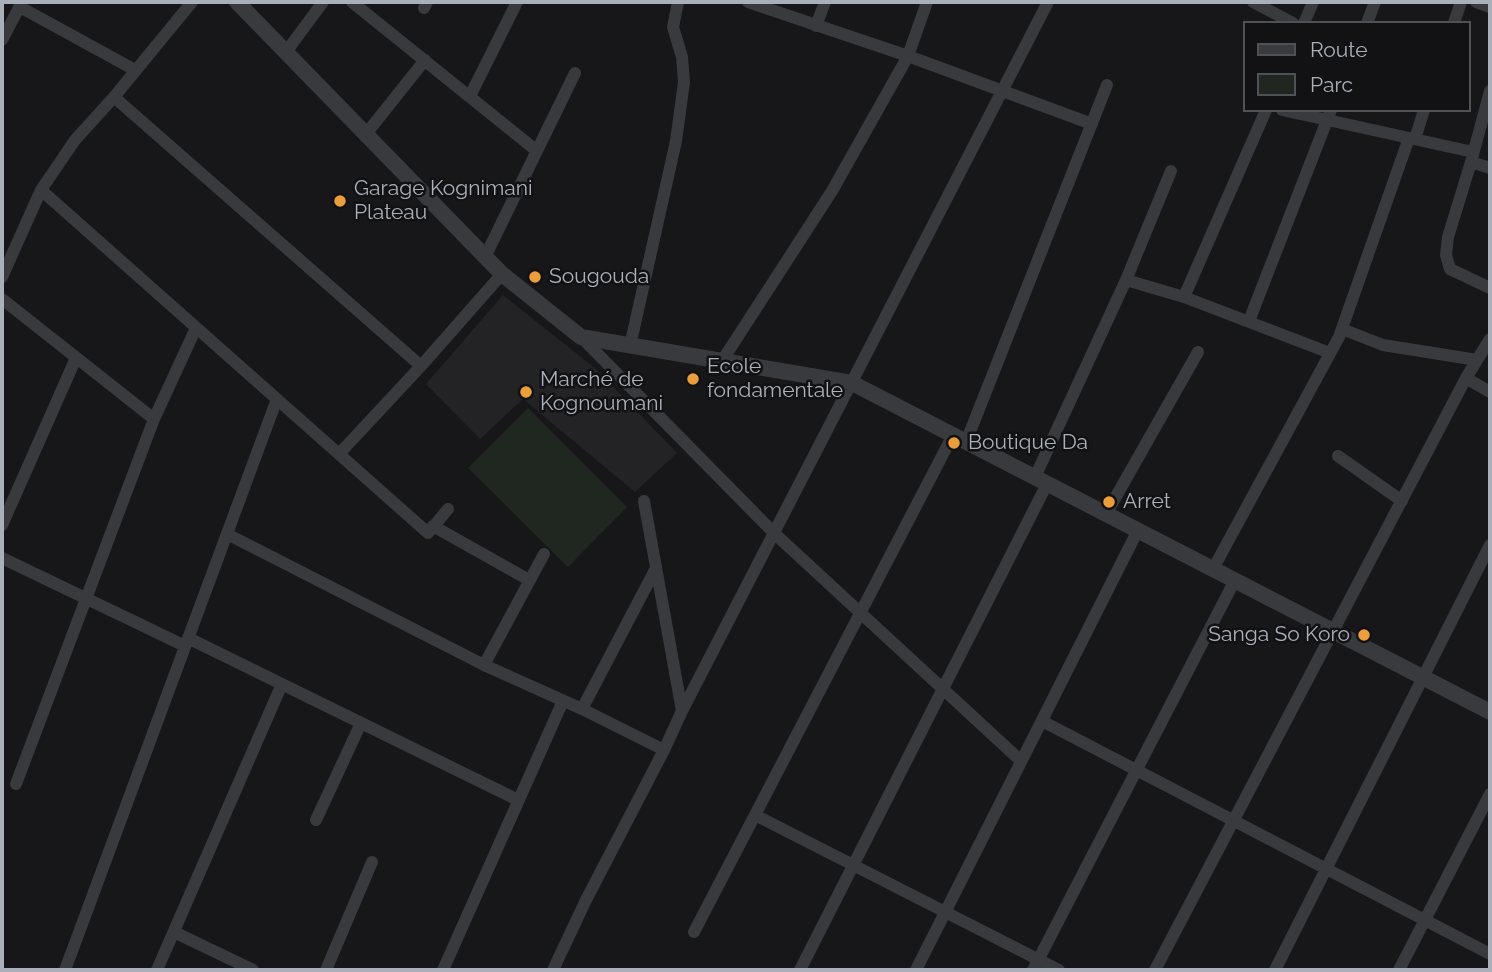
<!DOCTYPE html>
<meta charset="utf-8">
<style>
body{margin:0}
#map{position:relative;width:1492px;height:972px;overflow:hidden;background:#171719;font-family:Raleway,sans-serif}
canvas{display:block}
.frame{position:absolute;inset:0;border:4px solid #aab0b9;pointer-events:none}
.legend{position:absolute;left:1243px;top:21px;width:228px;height:91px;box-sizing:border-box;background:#121214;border:2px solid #4f5156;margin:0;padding:9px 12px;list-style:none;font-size:21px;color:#aab0b9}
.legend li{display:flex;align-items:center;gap:14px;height:35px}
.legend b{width:35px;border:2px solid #4f5156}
</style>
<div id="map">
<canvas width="1492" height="972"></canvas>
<div class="frame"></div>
<ul class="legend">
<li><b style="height:9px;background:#383a3e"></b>Route</li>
<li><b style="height:19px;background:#1f2720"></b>Parc</li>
</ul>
</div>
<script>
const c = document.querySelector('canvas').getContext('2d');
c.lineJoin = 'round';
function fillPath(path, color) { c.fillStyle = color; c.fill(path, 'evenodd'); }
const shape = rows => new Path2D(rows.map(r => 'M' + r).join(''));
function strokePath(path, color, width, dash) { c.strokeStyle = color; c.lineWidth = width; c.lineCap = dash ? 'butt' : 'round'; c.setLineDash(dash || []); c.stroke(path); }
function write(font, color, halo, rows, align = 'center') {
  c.font = font + ' Raleway,sans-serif'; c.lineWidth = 5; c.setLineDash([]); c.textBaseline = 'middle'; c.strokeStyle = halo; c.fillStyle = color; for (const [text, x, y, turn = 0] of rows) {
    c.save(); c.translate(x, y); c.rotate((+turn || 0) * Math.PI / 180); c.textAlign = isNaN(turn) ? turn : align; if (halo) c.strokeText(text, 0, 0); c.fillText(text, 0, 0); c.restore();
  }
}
fillPath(shape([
 [503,295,596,369,677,453,635,492,523,399,480,439,426,384]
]), '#232326');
fillPath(shape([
 [528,408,627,507,568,567,468,468]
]), '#1f2720');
strokePath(shape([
 [352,2,537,151],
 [748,2,908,56,1092,124],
 [1253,2,1293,23],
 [1476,2,1490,7],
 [20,7,135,70],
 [424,8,427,2],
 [1304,23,1313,2],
 [1367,23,1375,2],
 [1454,23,1461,2],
 [816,26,825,2],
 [2,40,22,2],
 [286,52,323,2],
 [1490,91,1471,162,1448,237,1446,255,1450,269,1490,288],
 [470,96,517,2],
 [114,97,421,366],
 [1282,110,1473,152],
 [366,134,425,60],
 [1415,139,1424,110],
 [1471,162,1490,168],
 [41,190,428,533,448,509],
 [485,257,575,73],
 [2,277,41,190,75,140,114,97,192,2],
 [1126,280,1184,297,1330,353],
 [1184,297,1266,110],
 [2,299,154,419],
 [1249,321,1331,110],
 [1342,329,1383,345,1477,360],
 [581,337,774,533,1021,761],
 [630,346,676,141,684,82,682,57,673,27,678,2],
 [722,361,832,191,908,56,927,2],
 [1466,378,1490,392],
 [966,442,1107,85],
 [339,454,421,366,502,274],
 [1338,456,1402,501],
 [1035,477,1126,280,1171,171],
 [644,501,682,711],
 [1106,514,1198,352],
 [2,525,76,358],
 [433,526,529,580],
 [227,534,484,665,582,709,664,750],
 [2,558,185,646],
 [1213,569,1339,337,1409,138],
 [188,638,518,800],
 [484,665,544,554],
 [582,709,656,568],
 [1042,721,1490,954],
 [16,784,154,419,196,328],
 [755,815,1059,970],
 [316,820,361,723],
 [174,932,253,970],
 [694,932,953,435],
 [65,970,277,399],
 [157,970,282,684],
 [326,970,372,862],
 [443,970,563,701],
 [553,970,586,900,664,750,682,711,1048,2],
 [800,970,1047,484],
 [916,970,1138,530],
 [1033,970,1235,580],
 [1155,970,1466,378,1490,339],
 [1275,970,1490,545],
 [1399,970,1490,794]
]), '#383a3e', 12);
strokePath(shape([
 [237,2,502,274,581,337,852,383,1490,712]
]), '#383a3e', 16);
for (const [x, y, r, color] of [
 [340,201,7,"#ec9e3c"],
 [535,277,7,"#ec9e3c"],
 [693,379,7,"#ec9e3c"],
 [526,392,7,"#ec9e3c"],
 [954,443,7,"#ec9e3c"],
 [1109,502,7,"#ec9e3c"],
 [1364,635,7,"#ec9e3c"]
]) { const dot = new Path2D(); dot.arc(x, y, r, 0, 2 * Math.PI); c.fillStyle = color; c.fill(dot); strokePath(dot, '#121214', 2.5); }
write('21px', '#aab0b9', '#121214', [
 ["Garage Kognimani",354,189],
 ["Plateau",354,213],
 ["Sougouda",549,277],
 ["Ecole",707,367],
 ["fondamentale",707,391],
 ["Marché de",540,380],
 ["Kognoumani",540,404],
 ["Boutique Da",968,443],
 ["Arret",1123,502],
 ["Sanga So Koro",1350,635,"right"]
], 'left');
</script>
